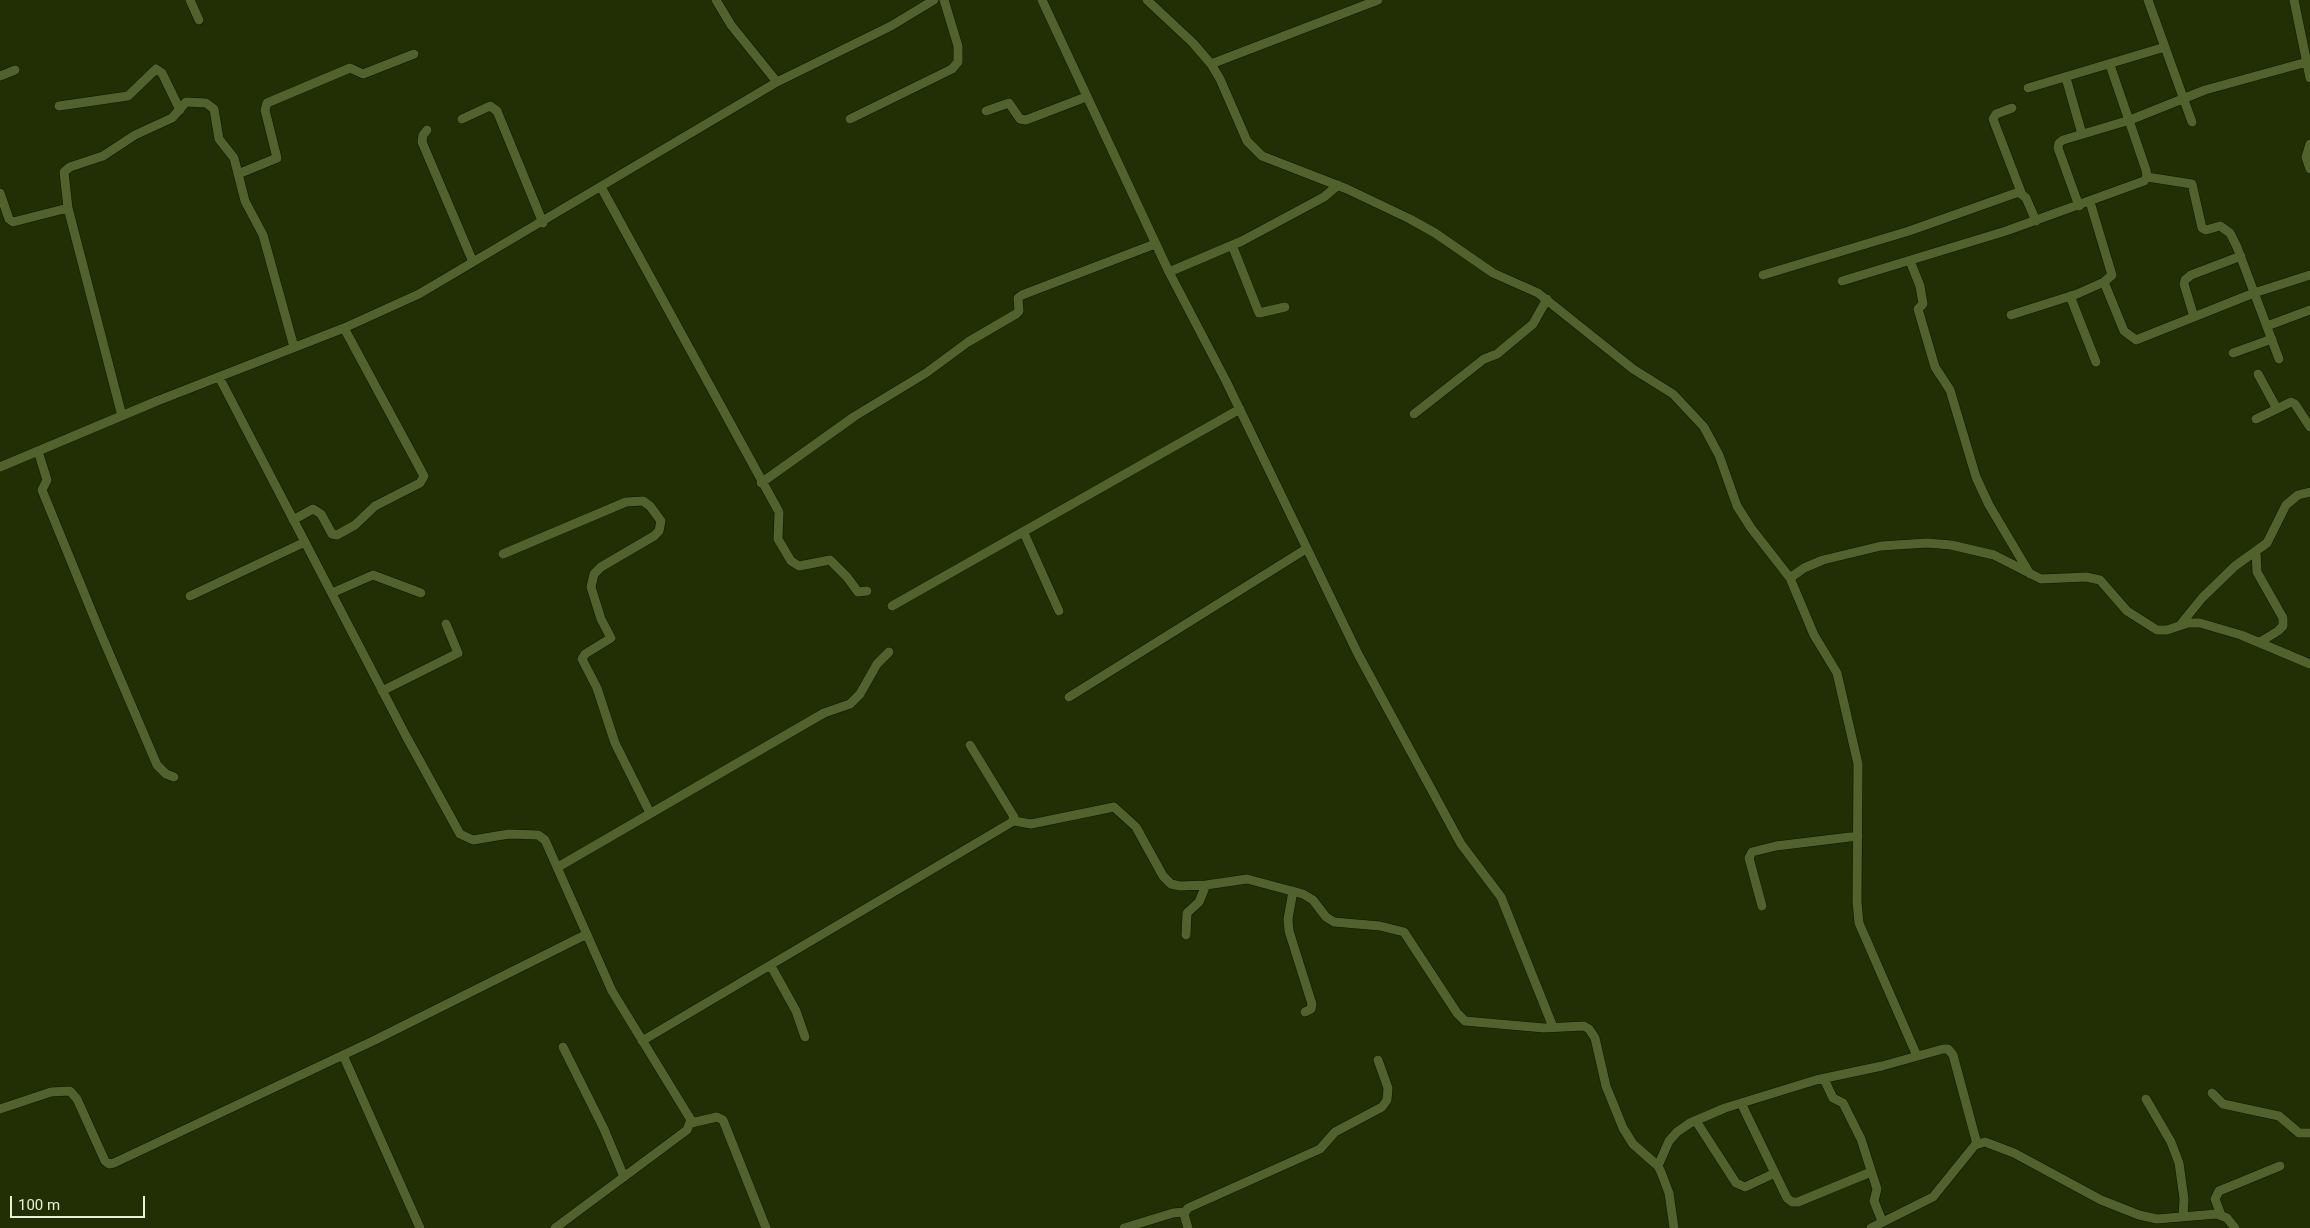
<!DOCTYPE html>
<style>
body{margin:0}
#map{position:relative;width:2310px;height:1228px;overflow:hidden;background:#222e03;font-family:Roboto,sans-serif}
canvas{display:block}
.scale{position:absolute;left:10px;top:1196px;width:135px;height:22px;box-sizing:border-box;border:2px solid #e7f2d4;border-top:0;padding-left:6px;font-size:15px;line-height:18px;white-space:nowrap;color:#e7f2d4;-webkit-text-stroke:4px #222e03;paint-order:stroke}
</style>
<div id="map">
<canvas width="2310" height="1228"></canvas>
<div class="scale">100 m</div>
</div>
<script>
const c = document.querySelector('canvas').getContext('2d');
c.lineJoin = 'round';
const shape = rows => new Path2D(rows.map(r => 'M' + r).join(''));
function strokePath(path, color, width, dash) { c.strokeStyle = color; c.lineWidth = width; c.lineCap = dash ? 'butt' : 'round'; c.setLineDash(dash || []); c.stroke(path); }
const minor = shape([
 [190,0,199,20],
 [716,0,731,25,777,82],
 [1042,0,1169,272,1226,381,1358,654,1461,844,1501,897,1553,1027],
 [1147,0,1193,43,1211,64,1220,79,1247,141,1262,156,1347,189,1410,219,1435,233,1493,273,1538,293,1633,369,1673,394,1704,427,1719,455,1737,506,1751,528,1790,578,1814,635,1837,673,1858,764,1857,902,1859,923,1917,1056],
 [2148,0,2192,122],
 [2294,0,2310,78],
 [1211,64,1378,0],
 [0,76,15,70],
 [2066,78,2082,134],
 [2028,88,2165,47],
 [59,106,128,96,156,69,162,73,180,110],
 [2012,108,1996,114,1993,119,2021,192],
 [986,111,1009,103,1020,119,1026,120,1086,97],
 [462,119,490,106,497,111,543,223],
 [850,119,952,69,958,62,958,46,944,0],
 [427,130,423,135,422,142,473,262],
 [2310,144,2306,157,2310,169],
 [238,174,277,158,265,110,267,103,350,68,363,74,414,54],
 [2147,177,2192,184,2202,228,2206,230,2220,226,2230,233,2237,247,2279,359],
 [601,187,779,512,778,539,791,561,799,566,830,560,847,577,858,592,867,591],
 [0,193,9,219,13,222,68,208],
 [2079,206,2058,148,2059,143,2063,140,2130,120,2205,90,2307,62],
 [1232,245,1259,313,1285,307],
 [1910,261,1920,286,1923,304,1918,309,1935,367,1950,390,1976,477,1989,505,2030,574],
 [1169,272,1242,241,1324,197,1338,185],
 [1763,275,1909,231,2019,192,2026,198,2036,221],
 [1842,281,2006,231,2144,181,2147,177,2146,170,2110,65],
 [2104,282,2124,331,2136,340,2254,293,2310,275],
 [2070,296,2096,362],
 [2011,315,2077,294,2104,282,2112,275,2090,202],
 [2194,317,2184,284,2185,280,2191,275,2241,256],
 [2267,326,2310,310],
 [2233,353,2272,339],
 [2258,374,2277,409],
 [219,377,406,736,460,834,473,840,509,834,538,835,545,840,612,991,691,1120,687,1130,555,1228],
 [1414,414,1484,359,1497,354,1533,324,1547,299],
 [122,416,68,208,64,172,70,167,103,156,135,135,172,118,186,102,206,103,214,109,219,139,234,158,245,201,263,235,294,347],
 [2256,419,2291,402,2295,404,2310,427],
 [38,451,47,480,42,490,98,627,157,765,166,774,174,777],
 [0,467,157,401,344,328,419,294,777,82,891,26,934,0],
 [761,483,855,416,926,373,968,342,1016,314,1019,311,1018,298,1022,295,1155,244],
 [293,520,313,509,321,514,332,534,337,535,355,525,375,506,420,483,424,476,344,328],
 [1024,533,1059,611],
 [2256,551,2257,572,2283,618,2283,626,2278,631,2260,642],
 [503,554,626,502,643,501,650,506,661,521,659,531,654,536,601,567,594,574,591,587,601,619,611,638,585,654,582,659,597,688,615,743,650,813],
 [1790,578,1804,568,1823,560,1881,546,1927,543,1951,545,1994,555,2041,579,2086,577,2100,580,2127,611,2157,630,2167,630,2188,623,2200,623,2241,635,2310,664],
 [332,593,373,575,421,593],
 [190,596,305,542],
 [892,606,1240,409],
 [2181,624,2202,598,2235,566,2267,543,2286,505,2298,495,2310,492],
 [382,691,458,653,446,624],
 [1069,697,1306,549],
 [1014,821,1031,824,1114,807,1136,827,1163,876,1171,884,1180,886,1206,885,1247,879,1303,894,1313,900,1326,917,1334,922,1380,926,1404,932,1457,1013,1465,1021,1544,1028,1584,1026,1589,1029,1595,1038,1606,1086,1623,1128,1633,1144,1658,1166,1661,1172,1669,1193,1674,1228],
 [558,867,824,713,850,704,860,694,877,664,889,652],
 [1293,891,1288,919,1289,931,1312,1004,1311,1009,1305,1012],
 [1762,906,1749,858,1752,852,1776,846,1858,836],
 [1186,935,1187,913,1199,902,1206,885],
 [771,966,796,1011,805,1037],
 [642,1041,1012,822,1014,817,970,745],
 [563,1047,604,1129,624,1177],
 [343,1055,420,1228],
 [1824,1079,1833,1098,1843,1103,1861,1139,1877,1189,1874,1201,1882,1221],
 [2212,1093,2223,1104,2279,1116,2299,1133,2310,1133],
 [2146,1099,2171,1142,2179,1163,2184,1199,2183,1217],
 [1741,1103,1787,1198,1792,1202,1798,1202,1871,1172],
 [0,1109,51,1092,70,1091,77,1099,105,1161,109,1164,114,1163,375,1040,587,934],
 [1696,1121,1736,1183,1745,1187,1775,1173],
 [691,1123,717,1117,723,1120,766,1228],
 [1658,1166,1669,1141,1677,1132,1690,1123,1725,1108,1816,1080,1882,1066,1943,1049,1948,1049,1953,1055,1977,1144],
 [2221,1215,2215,1199,2219,1191,2280,1166],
 [1124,1228,1173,1213,1185,1212],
 [1188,1228,1184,1214,1188,1208,1320,1149,1335,1132,1382,1107,1387,1100,1388,1088,1378,1060],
 [1871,1228,1933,1197,1975,1145,1985,1142,2014,1153,2101,1200,2139,1215,2157,1219,2217,1214,2227,1218,2235,1228]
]);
strokePath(minor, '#0d1500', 10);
strokePath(minor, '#51622c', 9);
</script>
